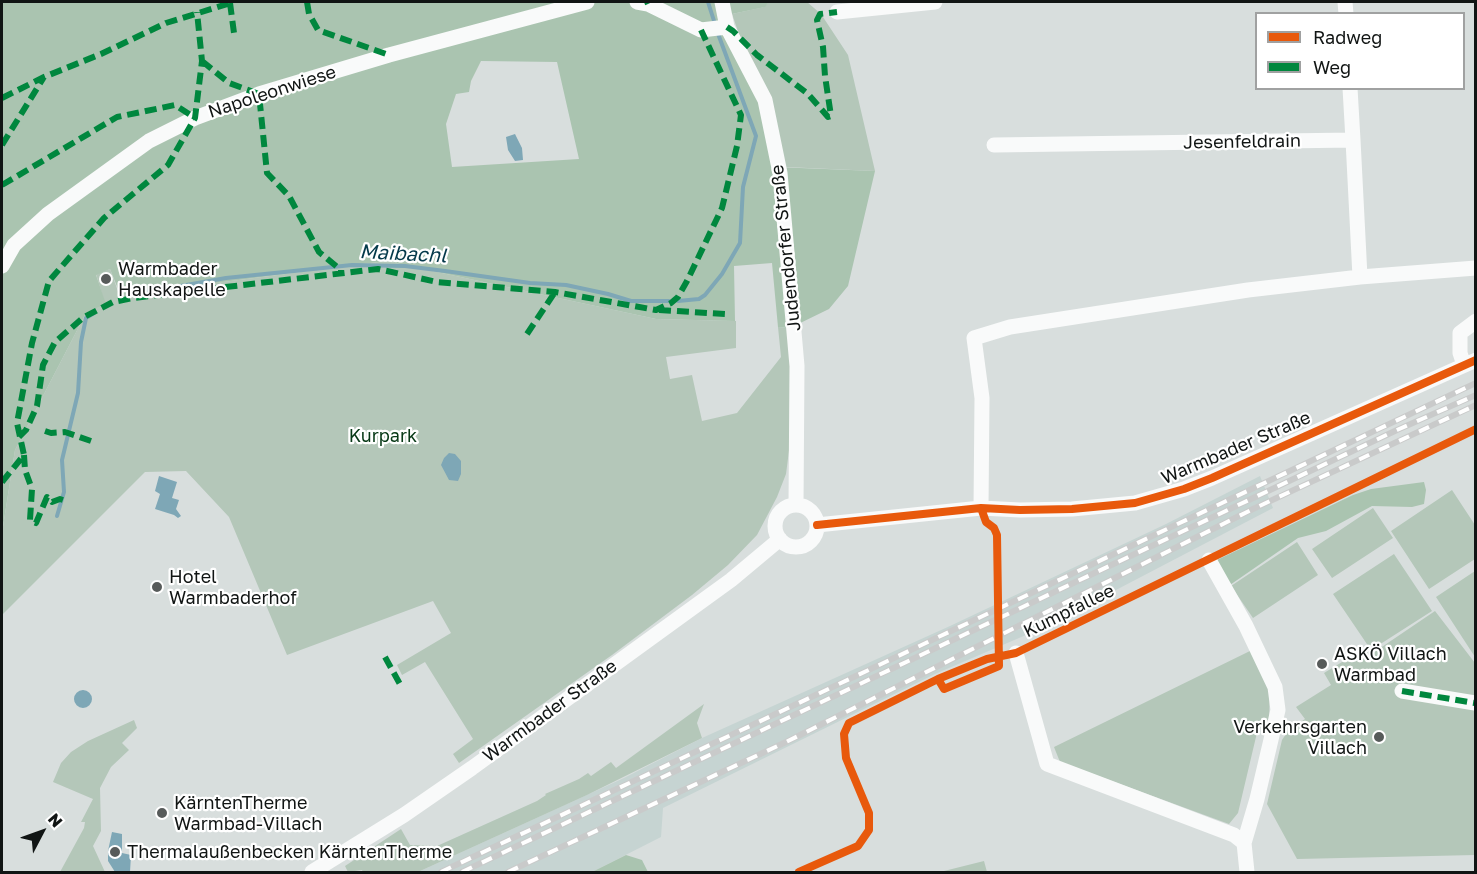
<!DOCTYPE html>
<meta charset="utf-8">
<style>
body{margin:0}
#map{position:relative;width:1477px;height:874px;overflow:hidden;background:#d8dedd;font-family:"Golos Text",sans-serif}
canvas{display:block}
.frame{position:absolute;inset:0;border:3px solid #111514;pointer-events:none}
.legend{position:absolute;left:1255px;top:12px;width:210px;height:78px;box-sizing:border-box;background:#fff;border:2px solid #a0a1a1;margin:0;padding:8px 10px;list-style:none;font-size:18px;color:#111514}
.legend li{display:flex;align-items:center;gap:12px;height:30px}
.legend b{width:30px;border:2px solid #a0a1a1}
.north{position:absolute;left:12px;top:802px;width:60px;height:60px;-webkit-text-stroke:4px #fff;paint-order:stroke;rotate:49deg;font-size:16px;font-weight:700;line-height:24px;text-align:center;color:#111514}
.north::after{content:'';display:block;margin:auto;width:21px;height:27px;background:#111514;clip-path:polygon(50% 0,100% 100%,50% 72%,0 100%)}
</style>
<div id="map">
<canvas width="1477" height="874"></canvas>
<div class="frame"></div>
<ul class="legend">
<li><b style="height:8px;background:#e8590c"></b>Radweg</li>
<li><b style="height:8px;background:#00873e"></b>Weg</li>
</ul>
<div class="north">N</div>
</div>
<script>
const c = document.querySelector('canvas').getContext('2d');
c.lineJoin = 'round';
function fillPath(path, color) { c.fillStyle = color; c.fill(path, 'evenodd'); }
const shape = rows => new Path2D(rows.map(r => 'M' + r).join(''));
function strokePath(path, color, width, dash) { c.strokeStyle = color; c.lineWidth = width; c.lineCap = dash ? 'butt' : 'round'; c.setLineDash(dash || []); c.stroke(path); }
function write(font, color, halo, rows, align = 'center') {
  c.font = font + ' "Golos Text",sans-serif'; c.lineWidth = 4.5; c.setLineDash([]); c.textBaseline = 'middle'; c.strokeStyle = halo; c.fillStyle = color; for (const [text, x, y, turn = 0] of rows) {
    c.save(); c.translate(x, y); c.rotate((+turn || 0) * Math.PI / 180); c.textAlign = isNaN(turn) ? turn : align; if (halo) c.strokeText(text, 0, 0); c.fillText(text, 0, 0); c.restore();
  }
}
fillPath(shape([
 [1260,476,1273,508,1047,626,935,674,663,808,661,837,592,872,418,872,624,778,702,738,950,626,1166,524]
]), '#c6d4d2');
fillPath(shape([
 [769,2,807,2,821,14,848,55,875,171,785,167,732,14,764,7],
 [386,261,656,319,736,321,736,348,666,357,670,379,692,375,702,421,737,413,781,357,778,327,790,328,793,419,786,474,777,497,757,535,728,565,692,595,612,655,459,763,453,754,473,739,425,662,402,675,397,665,451,633,433,601,287,655,229,517,186,471,145,472,2,615,2,533,15,450,86,313,105,304,96,274,110,269,119,294,130,294],
 [1452,490,1475,525,1475,559,1429,589,1391,531],
 [1373,508,1393,538,1332,578,1312,549],
 [1297,542,1318,575,1253,618,1231,586],
 [1394,554,1432,611,1371,650,1333,594],
 [1475,571,1476,657,1475,657,1436,597],
 [1435,611,1475,663,1475,855,1297,859,1267,804,1282,740,1288,731,1305,719,1296,707,1331,685,1324,673,1365,648,1370,655],
 [1252,650,1270,687,1269,720,1260,720,1238,813,1229,824,1060,762,1054,747],
 [704,704,697,723,702,738,587,795,418,872,363,872,362,870,348,872,345,866,401,829,410,845,437,846,537,801,546,795,545,794,579,779,588,773,591,776,611,762,616,768],
 [134,720,137,728,122,743,129,750,111,767,100,788,101,831,93,846,105,872,60,872,84,828,85,822,81,822,93,799,53,782,61,763,71,752,88,741],
 [984,861,987,872,940,872]
]), '#b4c7b9');
fillPath(shape([
 [2,2,769,2,765,7,732,14,726,36,761,104,775,167,875,171,848,286,829,309,790,328,778,327,772,263,734,266,735,321,656,319,386,261,130,294,120,294,110,269,96,275,106,304,86,313,15,450,2,533],
 [481,61,557,62,579,159,452,167,446,124,456,94,469,92,471,81],
 [1424,482,1426,490,1424,504,1412,507,1372,506,1326,531,1298,538,1227,587,1217,560,1353,495,1371,489],
 [626,855,642,860,648,872,592,872]
]), '#aac4b0');
fillPath(shape([
 [515,134,522,148,523,160,515,161,508,150,506,137],
 [449,453,455,454,461,461,461,474,458,481,449,480,441,465,444,458],
 [159,476,177,482,172,498,179,500,176,509,181,516,178,518,174,515,155,509,160,494,155,491],
 '74 699a9 9 0 1 1 18 0a9 9 0 1 1-18 0Z',
 [112,832,122,834,122,853,131,855,130,872,115,872,108,861,108,851]
]), '#7ea7b6');
strokePath(shape([
 [708,2,715,24],
 [135,294,226,278,352,265,405,266,445,271,530,283,566,285,608,294,631,301,669,301],
 [678,301,699,299,705,295,722,274,740,243,743,187,756,136,717,31],
 [57,516,64,492,62,460,78,393,81,342,86,318,94,313]
]), '#7ea7b6', 4);
strokePath(shape([
 [637,2,648,4,701,30,727,27],
 [722,2,727,27,765,100,780,173,797,366,796,505],
 [1345,2,1346,14],
 [837,12,935,2],
 [1350,88,1353,140],
 [994,145,1353,140,1360,277],
 [2,266,14,245,48,214,149,141,195,118,259,94,389,55,587,2],
 [1464,365,1460,353,1460,333,1476,321],
 '775 526a21 21 0 1 1 42 0a21 21 0 1 1-42 0Z',
 [981,508,982,398,974,338,1010,327,1248,290,1360,277,1476,268],
 [817,525,981,508,1020,510,1072,509,1135,503,1184,489,1212,478,1476,360],
 [1016,653,1047,764,1234,835,1244,843,1257,799,1278,710,1275,687,1246,626,1209,560],
 [1402,691,1475,703],
 [1244,843,1247,872],
 [312,872,404,815,472,768,731,580,780,539]
]), '#f9fafa', 15);
const rail = shape([
 [441,872,1476,383],
 [462,872,1397,430,1476,395],
 [508,872,786,742,1253,509,1476,405]
]);
strokePath(rail, '#c9caca', 6);
strokePath(rail, '#fff', 4, [11]);
strokePath(shape([
 [307,2,309,14,318,30,389,55],
 [647,2,648,4],
 [230,3,234,33],
 [727,27,733,31,757,55,808,94,828,117,831,116,825,76,823,47,817,20,820,14,837,12],
 [202,61,229,83,259,94,267,173,289,196,319,252,341,270,341,274],
 [2,98,44,77,101,54,166,23,234,2],
 [2,145,44,77],
 [2,185,117,117,175,105,195,118],
 [659,310,725,314],
 [527,334,555,292],
 [45,431,51,433,65,432,91,441],
 [19,437,26,430,37,406,43,365,55,342,84,317,113,302,133,298,378,269,437,282,555,292,656,310,671,303,678,297,687,281,722,208,737,146,741,115,701,30],
 [24,455,25,470,32,489,30,520,36,523,47,497,52,502,60,499,66,501],
 [2,482,24,455,17,423,32,343,49,281,104,218,168,165,195,118,202,61,197,12],
 [385,657,401,686],
 [1402,691,1475,703]
]), '#00873e', 6, [12, 6]);
strokePath(shape([
 [817,525,981,508,1020,510,1072,509,1135,503,1184,489,1212,478,1476,360],
 [938,679,944,689,999,666,997,535,994,528,986,522,981,508],
 [799,872,858,846,869,830,869,813,846,758,844,734,849,723,938,679,987,659,1016,653,1476,429]
]), '#e8590c', 8);
for (const [x, y, r, color] of [
 [106,279,6,"#575b5a"],
 [157,587,6,"#575b5a"],
 [1322,664,6,"#575b5a"],
 [1379,737,6,"#575b5a"],
 [162,813,6,"#575b5a"],
 [115,852,6,"#575b5a"]
]) { const dot = new Path2D(); dot.arc(x, y, r, 0, 2 * Math.PI); c.fillStyle = color; c.fill(dot); strokePath(dot, '#fff', 2); }
write('18px', '#111514', '#fff', [
 ["Napoleonwiese",272,92,-18],
 ["Jesenfeldrain",1242,142,-1],
 ["Judendorfer Straße",786,248,-96],
 ["Warmbader Straße",1236,448,-23],
 ["Kumpfallee",1069,611,-26],
 ["Warmbader Straße",550,711,-36]
]);
write('18px', '#111514', '#fff', [
 ["Warmbader",118,269],
 ["Hauskapelle",118,290],
 ["Hotel",169,577],
 ["Warmbaderhof",169,598],
 ["ASKÖ Villach",1334,654],
 ["Warmbad",1334,675],
 ["Verkehrsgarten",1367,727,"right"],
 ["Villach",1367,748,"right"],
 ["KärntenTherme",174,803],
 ["Warmbad-Villach",174,824],
 ["Thermalaußenbecken KärntenTherme",127,852]
], 'left');
write('18px', '#063815', '#fff', [
 ["Kurpark",383,436]
]);
write('italic 20px', '#04394a', '#fff', [
 ["Maibachl",403,254,3]
]);
</script>
